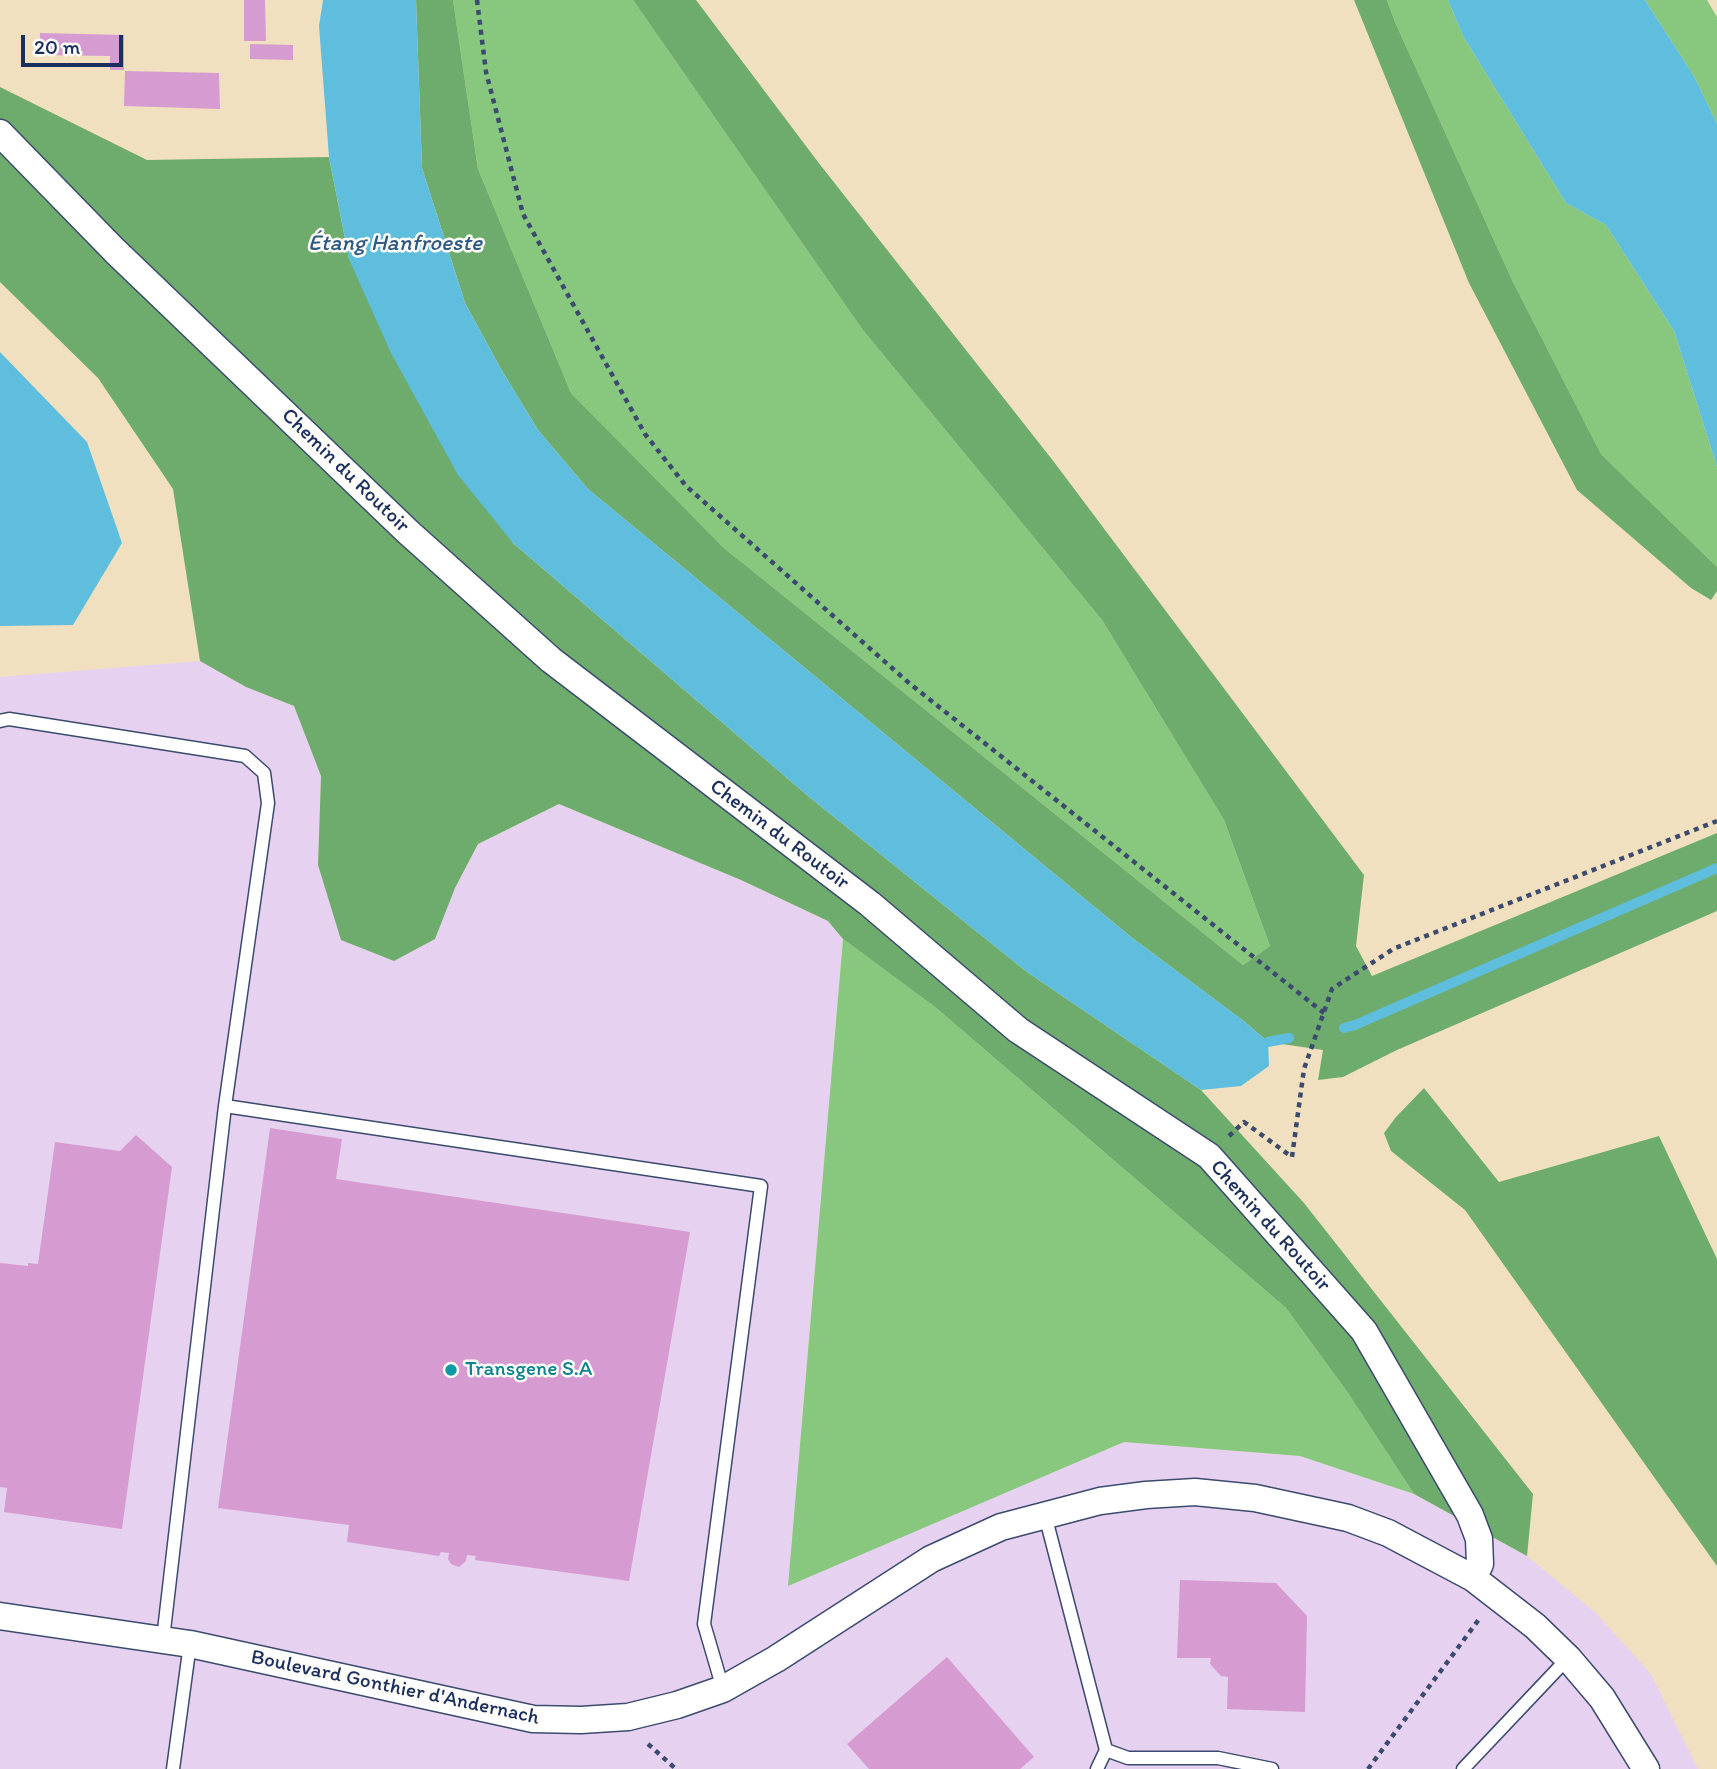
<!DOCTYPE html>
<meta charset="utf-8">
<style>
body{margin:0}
#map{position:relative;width:1717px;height:1769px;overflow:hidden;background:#f1e0c0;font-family:Itim,sans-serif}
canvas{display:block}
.scale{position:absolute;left:21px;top:35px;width:102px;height:32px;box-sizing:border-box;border:4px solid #1b2f5e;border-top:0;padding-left:9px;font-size:21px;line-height:24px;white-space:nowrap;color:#1b2f5e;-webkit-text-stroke:5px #fdfcf7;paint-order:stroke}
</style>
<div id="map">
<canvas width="1717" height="1769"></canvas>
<div class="scale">20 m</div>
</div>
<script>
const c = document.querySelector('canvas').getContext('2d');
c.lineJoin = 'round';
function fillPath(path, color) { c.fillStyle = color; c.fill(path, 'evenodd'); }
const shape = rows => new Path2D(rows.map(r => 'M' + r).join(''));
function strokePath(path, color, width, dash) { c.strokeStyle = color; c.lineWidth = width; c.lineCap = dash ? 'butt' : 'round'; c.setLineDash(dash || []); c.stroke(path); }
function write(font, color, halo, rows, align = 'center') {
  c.font = font + ' Itim,sans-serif'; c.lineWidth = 5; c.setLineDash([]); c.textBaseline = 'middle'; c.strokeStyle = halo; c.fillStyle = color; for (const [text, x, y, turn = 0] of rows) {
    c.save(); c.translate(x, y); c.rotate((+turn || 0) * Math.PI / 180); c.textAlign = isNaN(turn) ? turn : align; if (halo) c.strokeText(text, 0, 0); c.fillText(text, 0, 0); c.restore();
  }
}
fillPath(shape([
 [200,661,246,687,294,706,321,776,318,865,342,940,394,961,455,888,478,844,559,804,741,880,828,921,843,939,788,1585,1124,1442,1300,1456,1414,1494,1527,1556,1596,1613,1651,1674,1698,1769,0,1769,0,677]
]), '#e6d2f0');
fillPath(shape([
 [453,0,633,0,862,329,1102,620,1224,820,1270,946,1243,965,724,548,571,393,478,169],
 [1387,0,1448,0,1463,36,1566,203,1606,225,1674,331,1717,467,1717,567,1601,454,1512,280,1395,22],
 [1645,0,1707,0,1717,17,1717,124,1695,78],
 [843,939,935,1007,1286,1308,1348,1393,1414,1494,1300,1456,1124,1442,788,1586]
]), '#88c77e');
fillPath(shape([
 [416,0,453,0,478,169,571,393,724,548,1243,965,1270,946,1224,820,1102,620,862,329,633,0,696,0,818,162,1054,462,1364,875,1356,946,1372,976,1717,833,1717,911,1397,1050,1343,1077,1318,1080,1323,1050,1268,1042,1245,1022,1131,937,588,489,538,430,501,369,465,303,422,168],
 [1354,0,1387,0,1395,22,1512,280,1601,454,1717,567,1717,591,1711,600,1691,588,1577,490,1469,283],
 [0,87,147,160,329,157,349,259,513,543,808,796,1027,972,1201,1090,1304,1203,1533,1494,1527,1556,1414,1494,1348,1393,1286,1308,935,1007,843,939,828,921,741,880,559,804,478,844,455,888,435,939,394,961,341,940,318,865,321,776,294,706,246,687,200,661,173,489,98,378,0,282],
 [1424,1088,1499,1182,1659,1136,1717,1259,1717,1566,1465,1210,1391,1151,1384,1133,1396,1117]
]), '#6eac6d');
fillPath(shape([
 [323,0,416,0,422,168,465,303,501,369,538,430,588,489,1131,937,1245,1022,1268,1042,1269,1066,1241,1086,1201,1090,1027,972,808,796,513,543,458,475,391,353,349,259,329,157,319,26],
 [1448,0,1645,0,1695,78,1717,124,1717,467,1674,331,1606,225,1566,203,1463,36],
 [0,352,87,442,122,543,73,625,0,626]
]), '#5fbede');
strokePath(shape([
 [1344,1028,1355,1025,1717,868],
 [1268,1042,1289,1038]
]), '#5fbede', 10);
fillPath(shape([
 [244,0,265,0,266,41,244,41],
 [40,33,124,35,124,70,110,70,110,56,39,55],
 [250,44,293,45,293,60,250,59],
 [125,71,219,73,220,109,124,106],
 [270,1128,342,1139,336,1179,690,1232,629,1581,475,1560,476,1556,467,1555,466,1561,459,1567,451,1564,448,1559,449,1553,441,1552,439,1556,347,1542,349,1525,218,1508],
 [136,1135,172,1167,122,1529,4,1512,7,1488,0,1487,0,1263,28,1266,28,1263,38,1264,55,1142,120,1151],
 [1180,1580,1276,1583,1307,1616,1305,1712,1227,1709,1228,1677,1221,1676,1210,1664,1211,1658,1177,1658],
 [947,1657,1034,1757,1020,1769,869,1769,847,1744]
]), '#d69bd0');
const service = shape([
 [0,721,9,719,245,756,264,773,268,803,225,1106,163,1639],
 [225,1106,761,1186,704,1624,723,1689],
 [1045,1515,1106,1750,1097,1769],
 [1106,1750,1128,1758,1218,1758,1272,1769],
 [173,1769,190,1644],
 [1463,1769,1568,1658]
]);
const minor = shape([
 [0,133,115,251,408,532,551,660,870,904,1018,1030,1209,1156,1364,1331,1470,1515,1479,1539,1480,1564,1473,1578],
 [0,1616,190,1644,533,1719,581,1720,628,1717,677,1705,723,1689,776,1659,931,1559,1001,1527,1100,1501,1146,1495,1195,1492,1255,1498,1348,1518,1388,1533,1473,1578,1535,1626,1568,1658,1602,1698,1646,1769]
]);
strokePath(service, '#3b4a6d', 15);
strokePath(minor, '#3b4a6d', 29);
strokePath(shape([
 [477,0,486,72,523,214,645,434,686,486,909,683,1324,1013],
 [1229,1136,1244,1122,1292,1157,1304,1069,1332,989,1393,949,1717,821],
 [648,1744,676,1769],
 [1368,1769,1480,1618]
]), '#3b4a6d', 4.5, [5, 5]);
strokePath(service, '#fff', 12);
strokePath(minor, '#fff', 26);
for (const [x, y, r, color] of [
 [451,1370,7,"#0f9aa8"]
]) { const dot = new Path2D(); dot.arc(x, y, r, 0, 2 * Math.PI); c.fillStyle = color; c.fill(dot); strokePath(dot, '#fdfcf7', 2.5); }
write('21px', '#1b2f5e', '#fdfcf7', [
 ["Chemin du Routoir",345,471,44],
 ["Chemin du Routoir",779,835,37],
 ["Chemin du Routoir",1270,1226,48],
 ["Boulevard Gonthier d'Andernach",395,1688,12]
]);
write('21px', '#0d838f', '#fdfcf7', [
 ["Transgene S.A",465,1370]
], 'left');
write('italic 23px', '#2f5a84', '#fdfcf7', [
 ["Étang Hanfroeste",395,244]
]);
</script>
